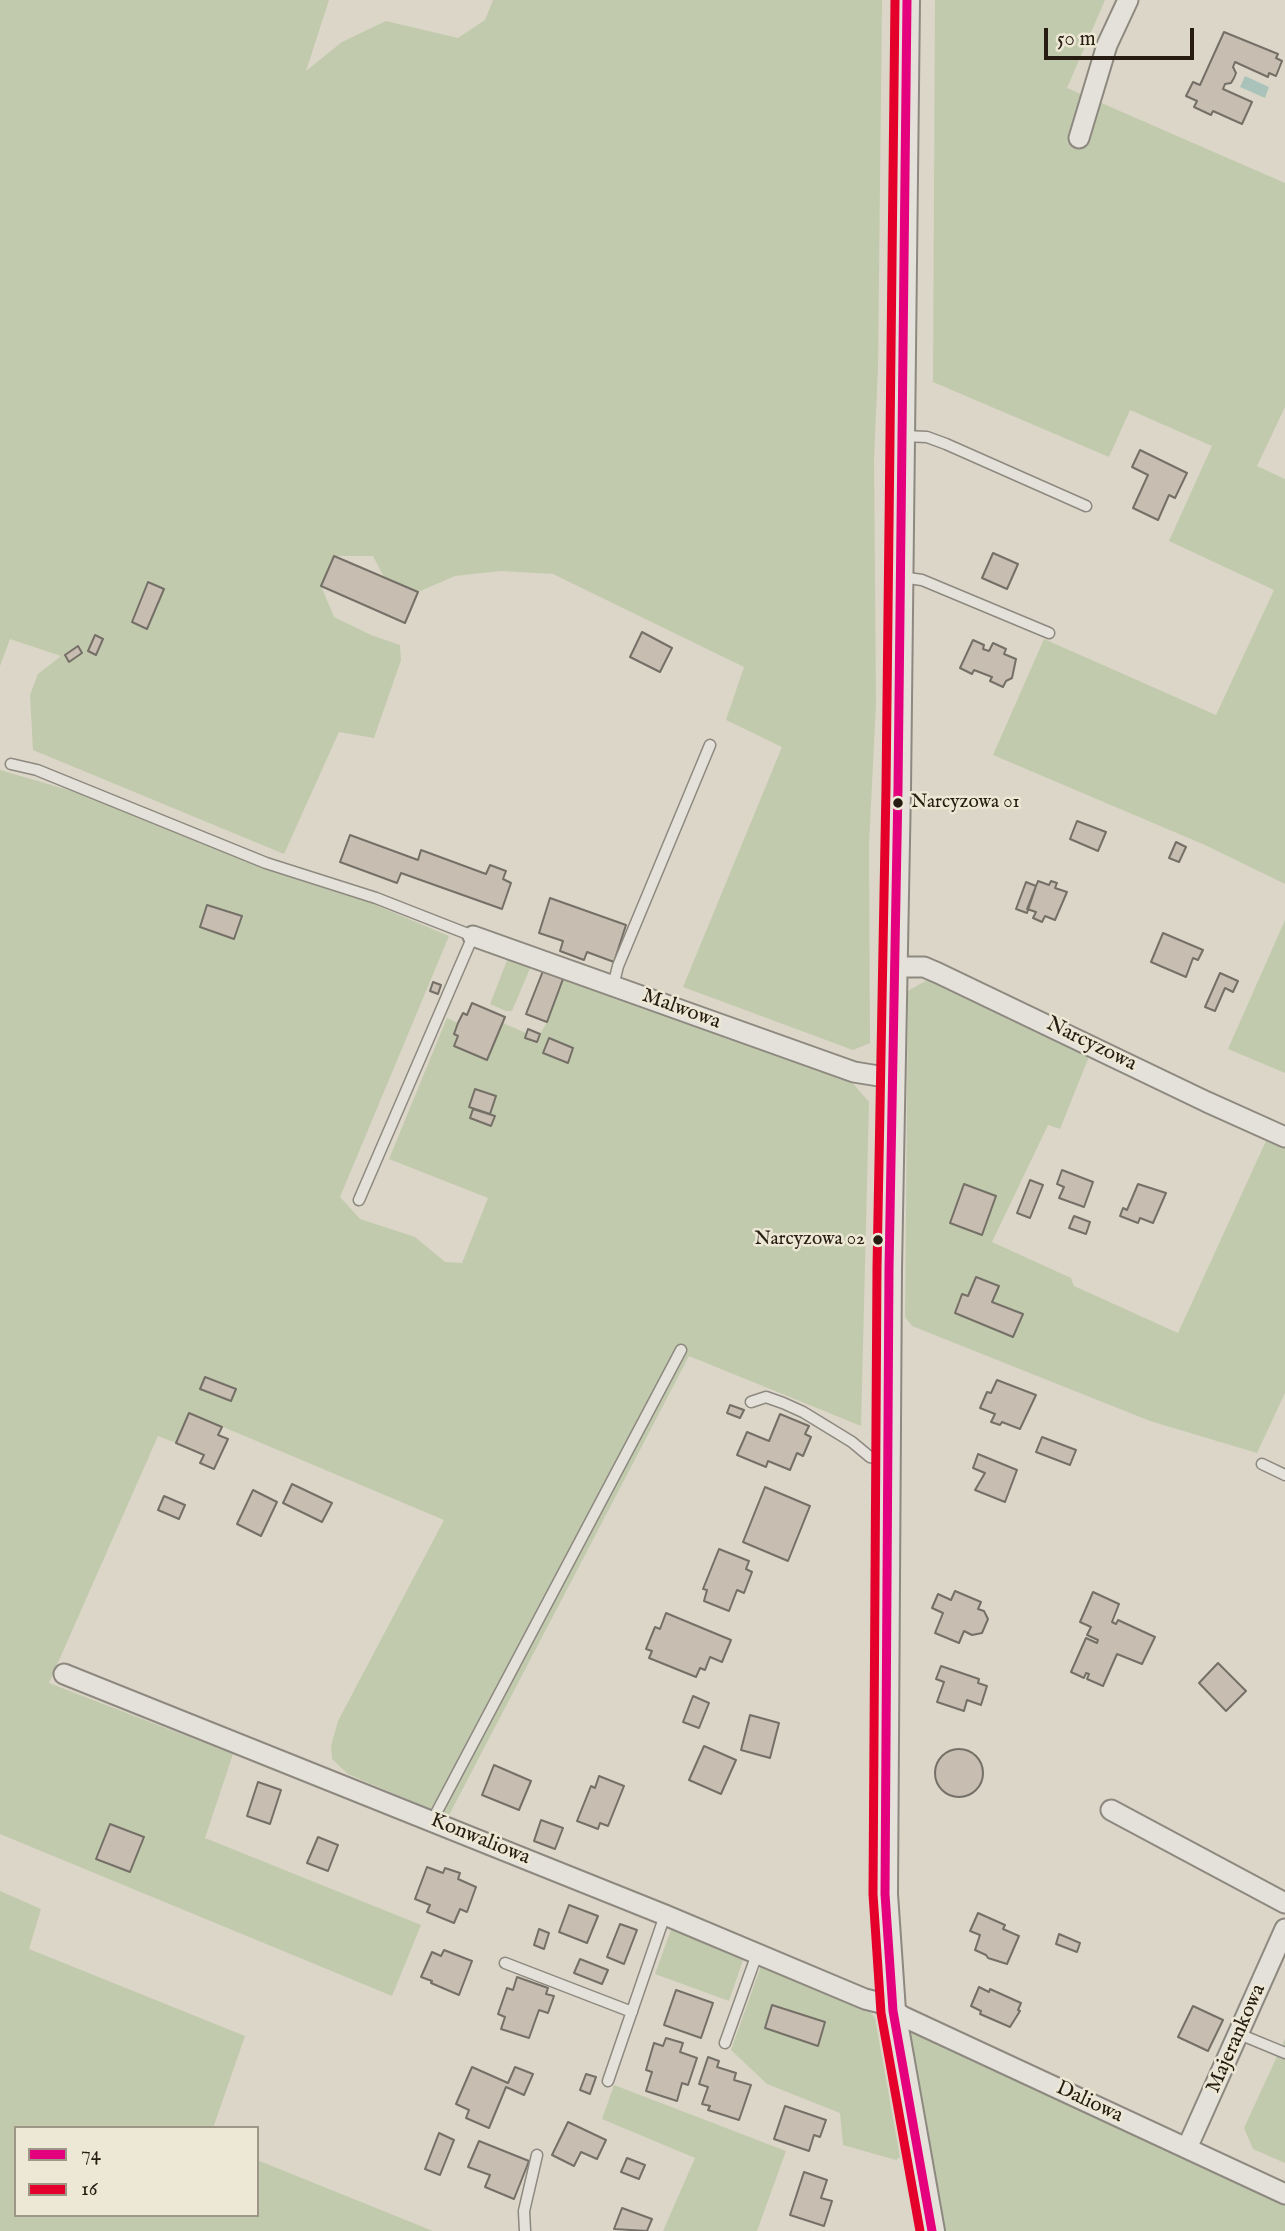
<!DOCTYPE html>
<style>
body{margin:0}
#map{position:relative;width:1285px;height:2231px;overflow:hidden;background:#dbd6c7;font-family:"IM FELL English",serif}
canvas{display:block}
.legend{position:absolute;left:14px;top:2126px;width:245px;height:91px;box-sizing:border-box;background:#ede8d5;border:2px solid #9e9687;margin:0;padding:9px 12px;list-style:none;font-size:21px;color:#271c12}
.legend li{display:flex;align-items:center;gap:14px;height:35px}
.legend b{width:35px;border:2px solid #9e9687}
.scale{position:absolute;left:1044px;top:28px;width:150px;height:32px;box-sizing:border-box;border:4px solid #271c12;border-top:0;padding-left:9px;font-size:21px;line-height:24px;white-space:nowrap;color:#271c12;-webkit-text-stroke:5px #ede8d5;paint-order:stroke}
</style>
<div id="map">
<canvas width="1285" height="2231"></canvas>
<ul class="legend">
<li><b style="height:9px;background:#e5007d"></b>74</li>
<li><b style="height:9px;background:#e4002b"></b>16</li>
</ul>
<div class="scale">50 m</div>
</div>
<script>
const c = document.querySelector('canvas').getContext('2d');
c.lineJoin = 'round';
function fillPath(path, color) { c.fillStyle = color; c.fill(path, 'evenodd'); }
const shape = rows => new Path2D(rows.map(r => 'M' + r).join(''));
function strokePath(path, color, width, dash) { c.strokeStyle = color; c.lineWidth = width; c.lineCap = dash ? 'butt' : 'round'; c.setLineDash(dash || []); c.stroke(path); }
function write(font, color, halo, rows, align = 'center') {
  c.font = font + ' "IM FELL English",serif'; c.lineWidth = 5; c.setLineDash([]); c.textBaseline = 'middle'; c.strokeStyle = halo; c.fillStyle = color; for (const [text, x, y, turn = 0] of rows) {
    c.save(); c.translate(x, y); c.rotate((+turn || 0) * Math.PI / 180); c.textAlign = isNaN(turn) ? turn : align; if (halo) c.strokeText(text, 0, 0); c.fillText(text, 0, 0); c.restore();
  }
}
fillPath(shape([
 [0,0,329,0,306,71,342,42,386,21,458,38,485,20,493,0,882,0,878,368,874,459,876,704,869,844,870,1043,853,1050,683,987,782,747,726,720,744,667,553,574,501,571,455,576,418,592,386,581,373,556,334,556,321,586,334,617,371,635,400,645,401,660,374,738,339,732,284,854,33,750,30,695,38,674,61,656,10,639,0,666],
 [148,580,163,589,147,628,132,622,130,625],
 [94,634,104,640,97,655,88,651],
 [935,0,1105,0,1067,88,1285,183,1285,407,1257,466,1285,479,1285,884,1205,845,993,755,1044,639,1216,715,1274,590,1169,541,1212,446,1130,410,1109,457,933,382],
 [0,770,123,806,326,884,449,936,340,1197,360,1219,415,1237,445,1262,462,1263,488,1198,389,1159,447,1018,458,1023,454,1035,487,1060,503,1023,526,1033,528,1029,540,1034,547,1022,563,979,596,991,625,998,851,1081,869,1102,861,1426,689,1356,448,1817,348,1774,332,1759,331,1746,338,1721,444,1520,190,1413,176,1443,158,1436,49,1683,233,1754,205,1838,421,1925,392,1996,0,1834],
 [1285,920,1285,1073,1228,1049],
 [508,958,531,966,512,1011,506,1011,490,1004],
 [929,979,1090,1054,1060,1129,1048,1125,992,1242,1071,1278,1074,1286,1178,1333,1266,1141,1285,1149,1285,1393,1257,1453,1150,1421,912,1326,905,1317,908,991],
 [0,1891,41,1909,29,1949,245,2036,213,2128,16,2128,16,2215,257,2215,257,2160,433,2231,0,2231],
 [672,1927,744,1957,729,2001,655,1974],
 [762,1963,863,2003,875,2018,900,2157,896,2160,843,2145,840,2113,767,2084,731,2050],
 [908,2023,1247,2188,1285,2204,1285,2231,946,2231],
 [1285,2039,1285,2163,1253,2149,1244,2128],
 [614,2085,786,2151,757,2231,663,2231,695,2158,602,2119]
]), '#c2caad');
fillPath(shape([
 [1245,76,1269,87,1265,98,1240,87]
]), '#aac3ba');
const building = shape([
 [1224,32,1278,54,1276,58,1282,61,1276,76,1269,73,1268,77,1235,62,1233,67,1236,73,1234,78,1231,83,1225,84,1223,89,1252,102,1242,124,1213,111,1211,115,1194,107,1197,101,1186,96,1193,82,1200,85,1224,32],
 [1140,450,1187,473,1175,498,1169,495,1158,520,1133,508,1148,475,1132,467,1140,450],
 [993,553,1018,564,1007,589,982,578,993,553],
 [334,556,418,592,405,623,321,586,334,556],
 [148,582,164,589,147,629,132,622,148,582],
 [642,632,672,648,660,672,630,657,642,632],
 [95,635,103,639,96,655,88,651,95,635],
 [973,640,984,645,983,649,989,651,993,643,1006,649,1004,654,1016,659,1012,678,1006,681,1003,687,990,681,992,677,974,670,972,674,960,668,973,640],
 [78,646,82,653,69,662,65,655,78,646],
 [1077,821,1106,832,1098,851,1070,839,1077,821],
 [350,835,418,860,421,850,486,874,490,865,506,871,503,879,511,883,502,909,401,873,397,883,340,862,350,835],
 [1176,842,1186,847,1179,862,1169,858,1176,842],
 [1038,881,1049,885,1051,881,1057,883,1055,888,1067,892,1055,920,1045,916,1042,922,1033,918,1036,912,1027,909,1038,881],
 [1026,882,1036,886,1027,913,1016,909,1026,882],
 [550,898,626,925,614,962,587,952,584,960,560,951,563,941,539,933,550,898],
 [207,905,242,916,234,939,200,927,207,905],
 [1163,933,1203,950,1198,960,1193,958,1186,977,1151,962,1163,933],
 [543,971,563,979,547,1022,526,1014,543,971],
 [1220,973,1238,981,1233,992,1225,988,1215,1011,1205,1007,1220,973],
 [433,982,441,985,438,994,430,991,433,982],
 [472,1003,505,1017,487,1060,454,1046,458,1036,454,1034,458,1023,463,1013,467,1015,472,1003],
 [528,1029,540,1034,537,1042,525,1038,528,1029],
 [549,1038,573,1048,568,1063,543,1053,549,1038],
 [475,1089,496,1096,490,1114,469,1107,475,1089],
 [473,1109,495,1116,491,1126,470,1118,473,1109],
 [1062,1170,1093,1182,1084,1207,1059,1198,1064,1187,1057,1184,1062,1170],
 [1030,1180,1043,1185,1030,1218,1017,1213,1030,1180],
 [964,1184,996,1196,982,1235,950,1223,964,1184],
 [1138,1184,1166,1193,1153,1223,1140,1218,1138,1223,1120,1216,1123,1208,1127,1210,1138,1184],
 [1074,1216,1090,1222,1086,1234,1069,1228,1074,1216],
 [976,1277,999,1286,992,1302,1023,1314,1013,1337,955,1313,962,1294,968,1296,976,1277],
 [205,1377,236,1389,231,1401,200,1389,205,1377],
 [997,1380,1036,1395,1020,1429,1002,1422,1000,1425,991,1422,995,1414,980,1408,987,1392,991,1393,997,1380],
 [730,1405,744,1410,740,1418,727,1413,730,1405],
 [189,1413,222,1427,218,1435,228,1439,214,1469,200,1463,204,1455,176,1443,189,1413],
 [780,1414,809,1426,805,1434,811,1437,803,1456,797,1453,790,1470,768,1461,766,1467,737,1455,747,1432,769,1441,780,1414],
 [1042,1437,1076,1450,1070,1465,1036,1452,1042,1437],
 [978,1454,1017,1470,1005,1502,975,1490,985,1473,973,1468,978,1454],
 [292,1484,332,1503,322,1522,283,1503,292,1484],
 [765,1487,810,1506,788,1561,743,1542,765,1487],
 [253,1490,277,1502,261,1536,237,1524,253,1490],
 [164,1496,185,1505,179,1519,158,1510,164,1496],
 [719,1549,749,1561,746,1569,752,1572,744,1593,737,1590,729,1611,704,1601,707,1590,703,1589,719,1549],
 [955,1591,981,1602,978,1609,984,1611,988,1619,982,1633,972,1635,964,1631,959,1643,935,1633,943,1613,932,1608,938,1594,951,1600,955,1591],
 [1093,1592,1119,1604,1112,1622,1116,1624,1118,1620,1155,1637,1142,1664,1117,1654,1103,1686,1087,1679,1089,1674,1086,1673,1084,1678,1071,1672,1086,1638,1097,1643,1098,1640,1087,1635,1091,1627,1080,1622,1093,1592],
 [666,1613,731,1640,722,1662,710,1657,705,1670,700,1668,696,1677,649,1658,652,1651,646,1649,655,1627,660,1629,666,1613],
 [1218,1663,1246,1691,1226,1711,1199,1683,1218,1663],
 [941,1666,979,1679,978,1683,987,1686,981,1705,967,1700,964,1711,937,1702,944,1682,936,1679,941,1666],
 [693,1696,709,1703,699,1728,683,1722,693,1696],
 [750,1715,779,1723,770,1758,741,1750,750,1715],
 [704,1746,736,1760,721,1794,689,1780,704,1746],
 '935 1773a24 24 0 1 1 48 0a24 24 0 1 1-48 0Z',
 [494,1765,531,1781,519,1810,482,1795,494,1765],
 [599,1776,624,1786,608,1826,600,1823,598,1829,577,1821,591,1786,595,1788,599,1776],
 [258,1782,281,1790,270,1824,247,1816,258,1782],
 [541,1820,563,1828,555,1849,534,1841,541,1820],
 [110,1824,144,1837,130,1872,96,1859,110,1824],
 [318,1837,338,1845,328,1871,307,1863,318,1837],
 [427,1867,443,1873,445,1868,460,1873,458,1879,476,1887,467,1912,460,1909,454,1923,427,1912,430,1905,415,1899,427,1867],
 [569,1905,598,1916,587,1943,559,1932,569,1905],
 [978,1913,1005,1925,1003,1929,1019,1936,1007,1964,988,1958,986,1955,975,1950,980,1935,970,1931,978,1913],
 [620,1924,637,1930,624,1964,607,1957,620,1924],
 [539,1929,549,1933,544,1949,534,1945,539,1929],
 [1059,1934,1080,1943,1077,1952,1056,1944,1059,1934],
 [444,1950,472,1961,459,1995,431,1983,432,1981,421,1977,432,1952,441,1956,444,1950],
 [580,1959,608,1970,602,1984,574,1973,580,1959],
 [517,1977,548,1988,546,1994,554,1996,548,2013,539,2010,529,2038,501,2029,505,2017,498,2014,507,1988,513,1990,517,1977],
 [979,1987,989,1992,990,1989,1021,2003,1018,2010,1020,2011,1010,2027,980,2014,981,2011,971,2006,979,1987],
 [676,1990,713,2003,701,2038,664,2025,676,1990],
 [772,2005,825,2022,818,2046,765,2028,772,2005],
 [1193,2006,1223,2020,1208,2051,1178,2037,1193,2006],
 [666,2038,683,2043,680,2052,697,2058,688,2085,682,2083,677,2101,646,2091,652,2072,646,2070,654,2043,663,2046,666,2038],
 [708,2057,719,2061,717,2067,736,2073,734,2080,751,2085,739,2120,708,2110,710,2106,702,2104,708,2087,699,2084,708,2057],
 [472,2067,508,2083,515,2067,533,2074,524,2095,506,2087,489,2128,466,2118,469,2110,456,2104,472,2067],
 [586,2074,596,2077,590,2094,580,2090,586,2074],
 [785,2106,826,2120,820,2137,814,2135,809,2151,774,2139,785,2106],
 [568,2122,606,2140,597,2159,581,2152,574,2166,552,2155,568,2122],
 [439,2133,454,2140,440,2175,425,2169,439,2133],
 [479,2141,529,2161,514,2199,485,2187,490,2175,468,2167,479,2141],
 [627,2158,645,2165,639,2179,621,2172,627,2158],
 [804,2172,827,2180,821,2198,832,2201,824,2226,790,2215,804,2172],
 [622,2208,652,2219,647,2231,614,2229,622,2208]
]);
fillPath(building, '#c7bdb0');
strokePath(building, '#747067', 2);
const service = shape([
 [903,436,927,437,946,444,1086,506],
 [901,577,922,580,1049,633],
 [11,764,37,770,266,863,376,898,473,936,359,1200],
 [613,986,618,966,710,745],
 [751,1402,766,1397,783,1403,803,1412,852,1442,870,1457,887,1460],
 [1262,1464,1285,1475],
 [432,1821,681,1350],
 [505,1963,632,2012],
 [1239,2034,1285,2053],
 [725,2043,757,1954],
 [608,2081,665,1915],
 [525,2231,524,2211,537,2155]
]);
const minor = shape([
 [1079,138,1107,45,1128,0],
 [473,936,854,1072,891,1078],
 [894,967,924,967,938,973,1207,1102,1285,1137],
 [64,1674,665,1915,865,1999,881,2003,904,2017,1285,2194],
 [1111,1810,1285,1903],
 [1187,2148,1285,1929]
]);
const tertiary = shape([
 [907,0,898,788,889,1268,885,1894,893,2011,932,2231]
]);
strokePath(service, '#8d8980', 13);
strokePath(minor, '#8d8980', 23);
strokePath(tertiary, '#8d8980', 28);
strokePath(service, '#e4e1da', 10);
strokePath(minor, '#e4e1da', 19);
strokePath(tertiary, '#e4e1da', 24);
strokePath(shape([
 [907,0,898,788,889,1268,885,1894,893,2011,932,2231]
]), '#e5007d', 9);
strokePath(shape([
 [895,0,886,788,877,1268,873,1894,881,2013,920,2231]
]), '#e4002b', 9);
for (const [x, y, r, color] of [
 [898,803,6,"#271c12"],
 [878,1240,6,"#271c12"]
]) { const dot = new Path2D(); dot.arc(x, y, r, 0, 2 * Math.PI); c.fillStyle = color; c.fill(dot); strokePath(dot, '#ede8d5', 2.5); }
write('19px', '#271c12', '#ede8d5', [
 ["Narcyzowa 01",911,803],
 ["Narcyzowa 02",865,1240,"right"]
], 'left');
write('21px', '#271c12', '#ede8d5', [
 ["Malwowa",681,1010,20],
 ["Narcyzowa",1091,1045,26],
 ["Konwaliowa",480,1840,22],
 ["Majerankowa",1237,2039,-66],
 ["Daliowa",1089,2103,25]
]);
</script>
